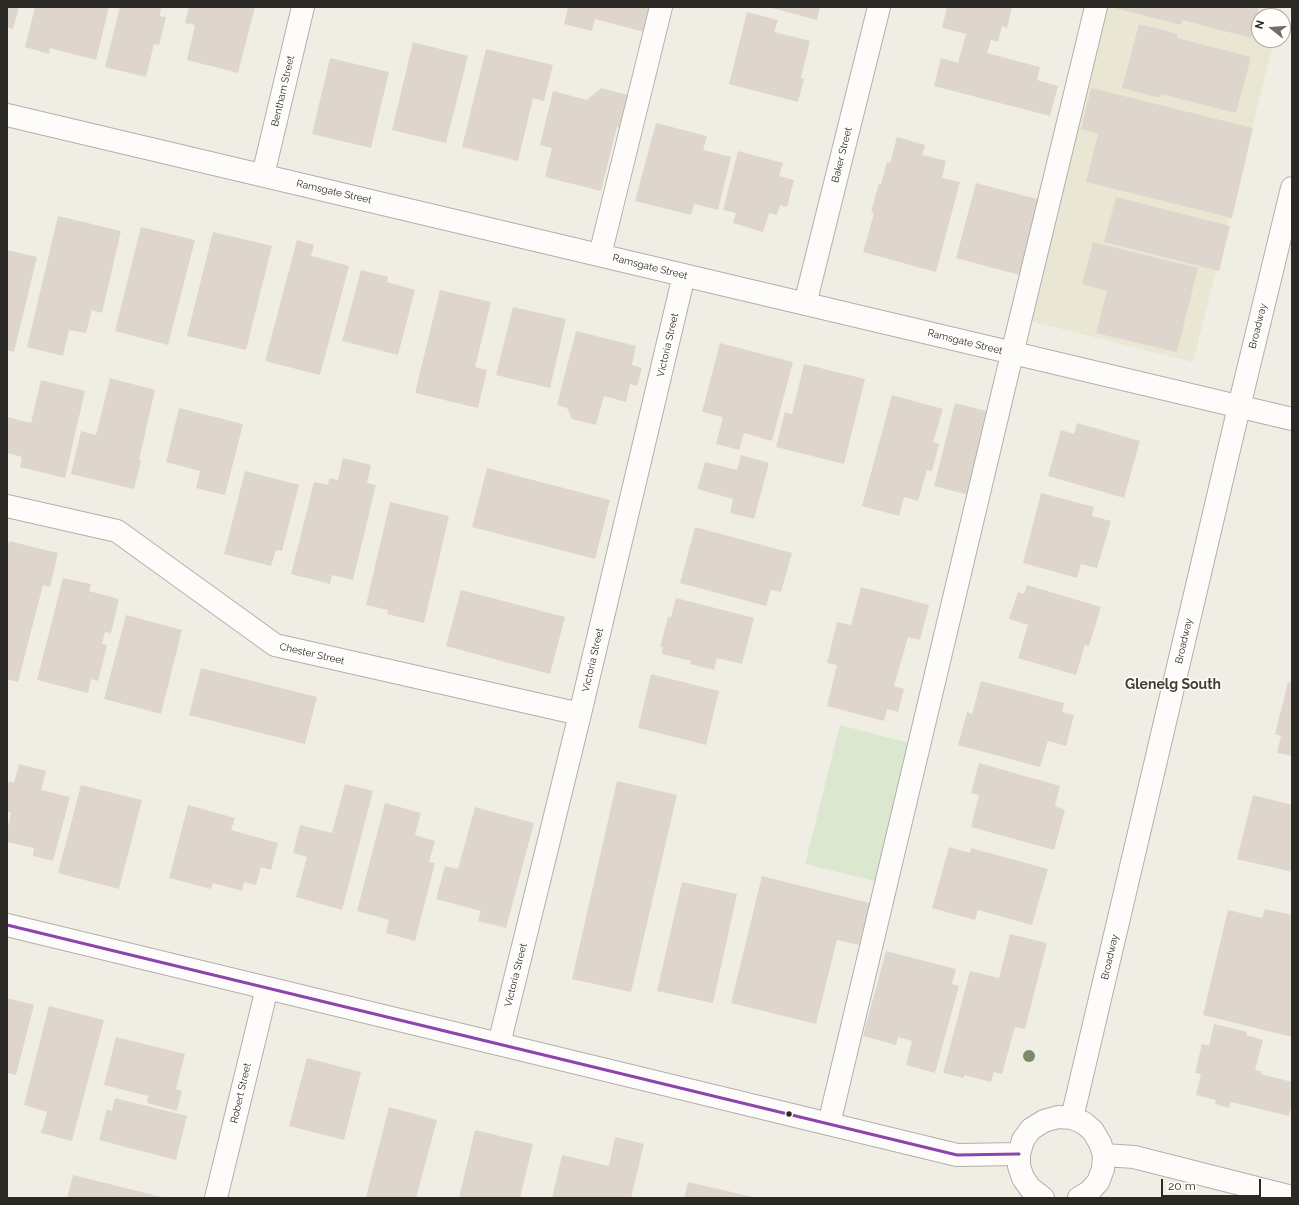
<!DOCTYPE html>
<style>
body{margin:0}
#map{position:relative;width:1299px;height:1205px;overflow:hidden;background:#f0eee4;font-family:Raleway,sans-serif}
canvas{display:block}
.frame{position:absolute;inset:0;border:8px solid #2a2923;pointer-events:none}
.north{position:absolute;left:1251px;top:8px;width:40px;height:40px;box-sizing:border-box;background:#fffefa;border:1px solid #aaa9a4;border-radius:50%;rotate:287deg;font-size:11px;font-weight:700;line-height:16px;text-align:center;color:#2a2923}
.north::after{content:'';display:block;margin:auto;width:14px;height:18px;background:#6f6e67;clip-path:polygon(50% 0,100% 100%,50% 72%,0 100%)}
.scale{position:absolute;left:1161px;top:1179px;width:100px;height:18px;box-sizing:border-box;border:2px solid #2a2923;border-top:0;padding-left:5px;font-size:12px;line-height:14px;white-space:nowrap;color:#2a2923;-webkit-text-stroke:3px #fffefa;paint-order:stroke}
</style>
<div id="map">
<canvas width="1299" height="1205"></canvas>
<div class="frame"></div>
<div class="north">N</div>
<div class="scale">20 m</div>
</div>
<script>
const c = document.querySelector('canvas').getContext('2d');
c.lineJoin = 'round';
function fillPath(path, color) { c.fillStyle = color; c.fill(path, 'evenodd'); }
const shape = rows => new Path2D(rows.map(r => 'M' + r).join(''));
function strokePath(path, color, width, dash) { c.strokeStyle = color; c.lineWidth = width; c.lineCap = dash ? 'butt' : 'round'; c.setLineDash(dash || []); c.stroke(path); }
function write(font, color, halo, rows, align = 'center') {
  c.font = font + ' Raleway,sans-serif'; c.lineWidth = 3; c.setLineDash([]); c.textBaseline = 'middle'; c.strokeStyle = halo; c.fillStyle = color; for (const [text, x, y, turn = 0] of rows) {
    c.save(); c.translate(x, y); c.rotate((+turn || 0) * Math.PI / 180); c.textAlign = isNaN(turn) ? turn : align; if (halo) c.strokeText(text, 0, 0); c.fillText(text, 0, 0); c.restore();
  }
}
fillPath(shape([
 [1100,7,1282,7,1280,16,1259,16,1259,40,1274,40,1193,362,1022,319]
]), '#e9e6d4');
fillPath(shape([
 [840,725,913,744,878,882,805,864]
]), '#dbe8cf');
fillPath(shape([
 [7,7,19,7,13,29,7,27],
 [35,7,109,7,96,60,50,48,49,54,25,47],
 [120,7,161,7,160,16,166,17,159,45,154,44,146,77,105,67],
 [189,7,255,7,238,73,187,60,195,25,185,23],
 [568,7,650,7,644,32,595,19,592,31,564,24],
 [768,7,820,7,817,20],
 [947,7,1012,7,1007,28,1002,26,998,42,991,40,987,53,1040,67,1037,80,1058,86,1050,116,934,86,941,58,958,63,966,34,942,28],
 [1115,7,1259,7,1251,38,1182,20,1181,25,1115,8],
 [747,12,778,20,774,32,810,41,801,78,804,79,798,102,729,84],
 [1139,24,1178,34,1177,38,1251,57,1236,113,1161,94,1160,98,1122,88],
 [413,42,468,56,446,143,392,130],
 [486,49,553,65,544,101,533,98,518,161,462,147],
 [330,58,389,72,371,148,312,134],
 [601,88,632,96,623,129,617,127,601,191,545,177,552,148,540,145,553,91,587,100],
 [1091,88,1253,128,1232,218,1086,182,1098,134,1081,129],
 [656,123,707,136,703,150,731,157,718,210,694,204,691,215,635,201],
 [897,137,925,145,922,155,946,161,942,178,960,182,936,272,863,252,874,213,871,212,879,183,881,184,887,162,890,163],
 [738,151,783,163,779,176,794,180,787,207,780,205,777,215,769,213,763,232,733,223,736,213,723,210],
 [976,183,1041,200,1020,275,956,258],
 [1116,197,1230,226,1219,271,1104,242],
 [58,216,121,231,102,313,92,310,86,333,69,330,63,356,27,347],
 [141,227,195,240,168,345,115,331],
 [213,232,272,246,246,350,187,336],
 [297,240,314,245,311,256,349,266,320,375,265,361],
 [1093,242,1198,268,1177,352,1096,333,1107,291,1082,284],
 [7,250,37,257,14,352,7,350],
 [361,270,388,277,387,282,415,290,398,355,342,341],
 [440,290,491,302,475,367,487,370,478,408,415,393],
 [513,307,566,319,550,388,496,375],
 [576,331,636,346,632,365,642,368,637,386,630,384,626,402,604,396,596,425,572,419,567,408,557,405],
 [720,343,793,362,772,441,744,433,739,450,716,444,723,417,702,412],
 [804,364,865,379,844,464,776,447,785,412,792,414],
 [110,378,155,390,139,460,141,461,134,489,71,474,81,431,96,435],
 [41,380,85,391,65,478,20,467,22,457,7,453,7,417,31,423],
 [892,395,943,409,933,442,939,444,932,471,927,470,918,501,904,497,899,516,862,506],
 [955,403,990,412,969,495,934,486],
 [179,408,243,424,225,495,196,488,200,471,166,462],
 [1077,423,1140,441,1124,498,1048,476,1061,430,1074,434],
 [741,455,769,463,754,519,730,513,733,499,697,489,705,462,737,470],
 [343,458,371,465,367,483,376,485,353,580,332,575,330,584,291,574,314,482,328,485,329,478,338,480],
 [487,468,610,500,595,559,472,527],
 [245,471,299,485,282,551,276,550,271,566,224,554],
 [1041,493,1094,507,1092,516,1111,521,1097,568,1081,564,1077,578,1023,563],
 [390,502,449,516,424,623,387,614,388,610,366,605],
 [695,527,792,553,781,592,771,590,766,606,680,583],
 [9,541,58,553,50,587,43,585,18,682,7,679,7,550],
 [63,578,91,584,89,591,119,599,111,633,105,632,102,644,107,645,98,681,91,679,88,693,37,680],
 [1027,585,1101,607,1089,646,1085,645,1076,675,1018,658,1028,625,1009,619,1018,592,1024,594],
 [861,587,929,605,920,640,908,637,894,686,904,689,898,712,887,709,884,721,827,706,837,665,827,663,837,622,851,625],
 [461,590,565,617,550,674,446,646],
 [676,598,754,618,742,664,717,658,714,670,690,664,691,661,662,654,663,647,660,647,668,617,671,617],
 [126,615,182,630,161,714,104,699],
 [201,668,317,697,305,744,189,715],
 [651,674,719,691,706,745,638,728],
 [981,681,1064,703,1062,712,1074,715,1066,746,1048,741,1040,767,958,745,967,712,972,714],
 [1288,682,1292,683,1292,756,1277,753,1281,736,1275,734],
 [979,763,1060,786,1055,806,1065,810,1054,850,971,827,979,795,971,793],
 [19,764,46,771,41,790,70,797,53,861,33,856,34,848,7,842,7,831,11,813,7,812,7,789,9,781,14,783],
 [617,781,677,795,631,992,572,979],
 [345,784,373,791,342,910,296,897,307,857,293,853,300,825,332,833],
 [81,785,142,800,119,889,58,873],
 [1253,795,1292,805,1292,872,1237,859],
 [385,803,421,813,415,835,435,841,429,862,435,863,415,941,386,933,389,920,357,911],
 [188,805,235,818,231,830,278,843,271,870,261,867,256,885,244,882,242,891,213,883,211,889,169,878],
 [475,807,534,823,506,928,478,921,481,911,436,899,445,866,458,869],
 [949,847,970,853,971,848,1048,869,1032,925,978,910,975,920,932,908],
 [762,876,870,903,859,945,837,940,816,1024,731,1003],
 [682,882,737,894,713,1003,657,991],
 [1265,909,1292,915,1292,1037,1203,1015,1228,910,1262,918],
 [1010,934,1047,943,1025,1029,1015,1027,1002,1074,994,1072,991,1082,964,1075,964,1078,943,1073,970,971,999,978],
 [886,951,956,969,952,984,959,986,935,1073,906,1065,912,1041,898,1037,896,1045,863,1036],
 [7,998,34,1005,16,1075,7,1073],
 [49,1006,104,1020,72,1141,41,1133,47,1112,24,1105],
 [1214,1024,1247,1032,1246,1035,1263,1040,1255,1070,1261,1071,1261,1074,1292,1082,1292,1104,1289,1116,1231,1102,1229,1108,1215,1104,1216,1100,1196,1095,1201,1074,1195,1073,1202,1044,1209,1046],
 [116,1037,185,1054,176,1089,182,1091,177,1111,147,1103,148,1096,104,1085],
 [307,1058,361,1072,344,1140,289,1126],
 [115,1098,187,1116,176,1160,99,1140,107,1109,112,1111],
 [389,1107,437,1120,416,1198,366,1197],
 [475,1130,533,1144,520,1198,459,1198],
 [615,1137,644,1144,631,1198,552,1198,562,1155,609,1166],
 [73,1175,162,1197,162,1198,67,1198],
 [688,1182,753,1197,753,1198,684,1198]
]), '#ded6cd');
const minor = shape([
 [7,115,1292,419],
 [263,175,303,7],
 [600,255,661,7],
 [805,304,879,7],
 [7,506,117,531,275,645,580,714],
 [7,925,957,1155,1019,1154],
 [499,1044,580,714,684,275],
 [1072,1118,1239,407,1292,188],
 [829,1124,1012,354,1096,7],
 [1104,1155,1134,1157,1292,1197],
 [216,1198,267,988],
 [1043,1198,1030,1188,1023,1178,1019,1166,1019,1154,1023,1140,1031,1129,1044,1121,1058,1117,1072,1118,1084,1123,1093,1131,1100,1143,1104,1155,1103,1169,1098,1182,1089,1192,1079,1198]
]);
strokePath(minor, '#b1b0a9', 24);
strokePath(minor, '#fdfcfb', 22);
strokePath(shape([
 [7,925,957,1155,1019,1154]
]), '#8e44ad', 3);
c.fillStyle = '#788a67';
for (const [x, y] of [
 [1029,1056]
]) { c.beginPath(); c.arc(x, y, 6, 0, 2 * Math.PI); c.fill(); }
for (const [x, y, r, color] of [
 [789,1114,3.5,"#2a2923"]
]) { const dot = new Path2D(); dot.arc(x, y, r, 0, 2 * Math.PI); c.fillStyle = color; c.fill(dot); strokePath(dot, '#fffefa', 1.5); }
write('10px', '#2a2923', '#fffefa', [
 ["Bentham Street",283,91,-77],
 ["Baker Street",842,155,-76],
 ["Ramsgate Street",334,192,13],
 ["Ramsgate Street",650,267,14],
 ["Broadway",1258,326,-76],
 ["Ramsgate Street",965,342,14],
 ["Victoria Street",668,345,-77],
 ["Broadway",1184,641,-77],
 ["Chester Street",312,654,13],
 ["Victoria Street",593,660,-77],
 ["Broadway",1110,957,-77],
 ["Victoria Street",516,975,-76],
 ["Robert Street",241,1093,-77]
]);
write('bold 14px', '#413f31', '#fffefa', [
 ["Glenelg South",1173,685]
]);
</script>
